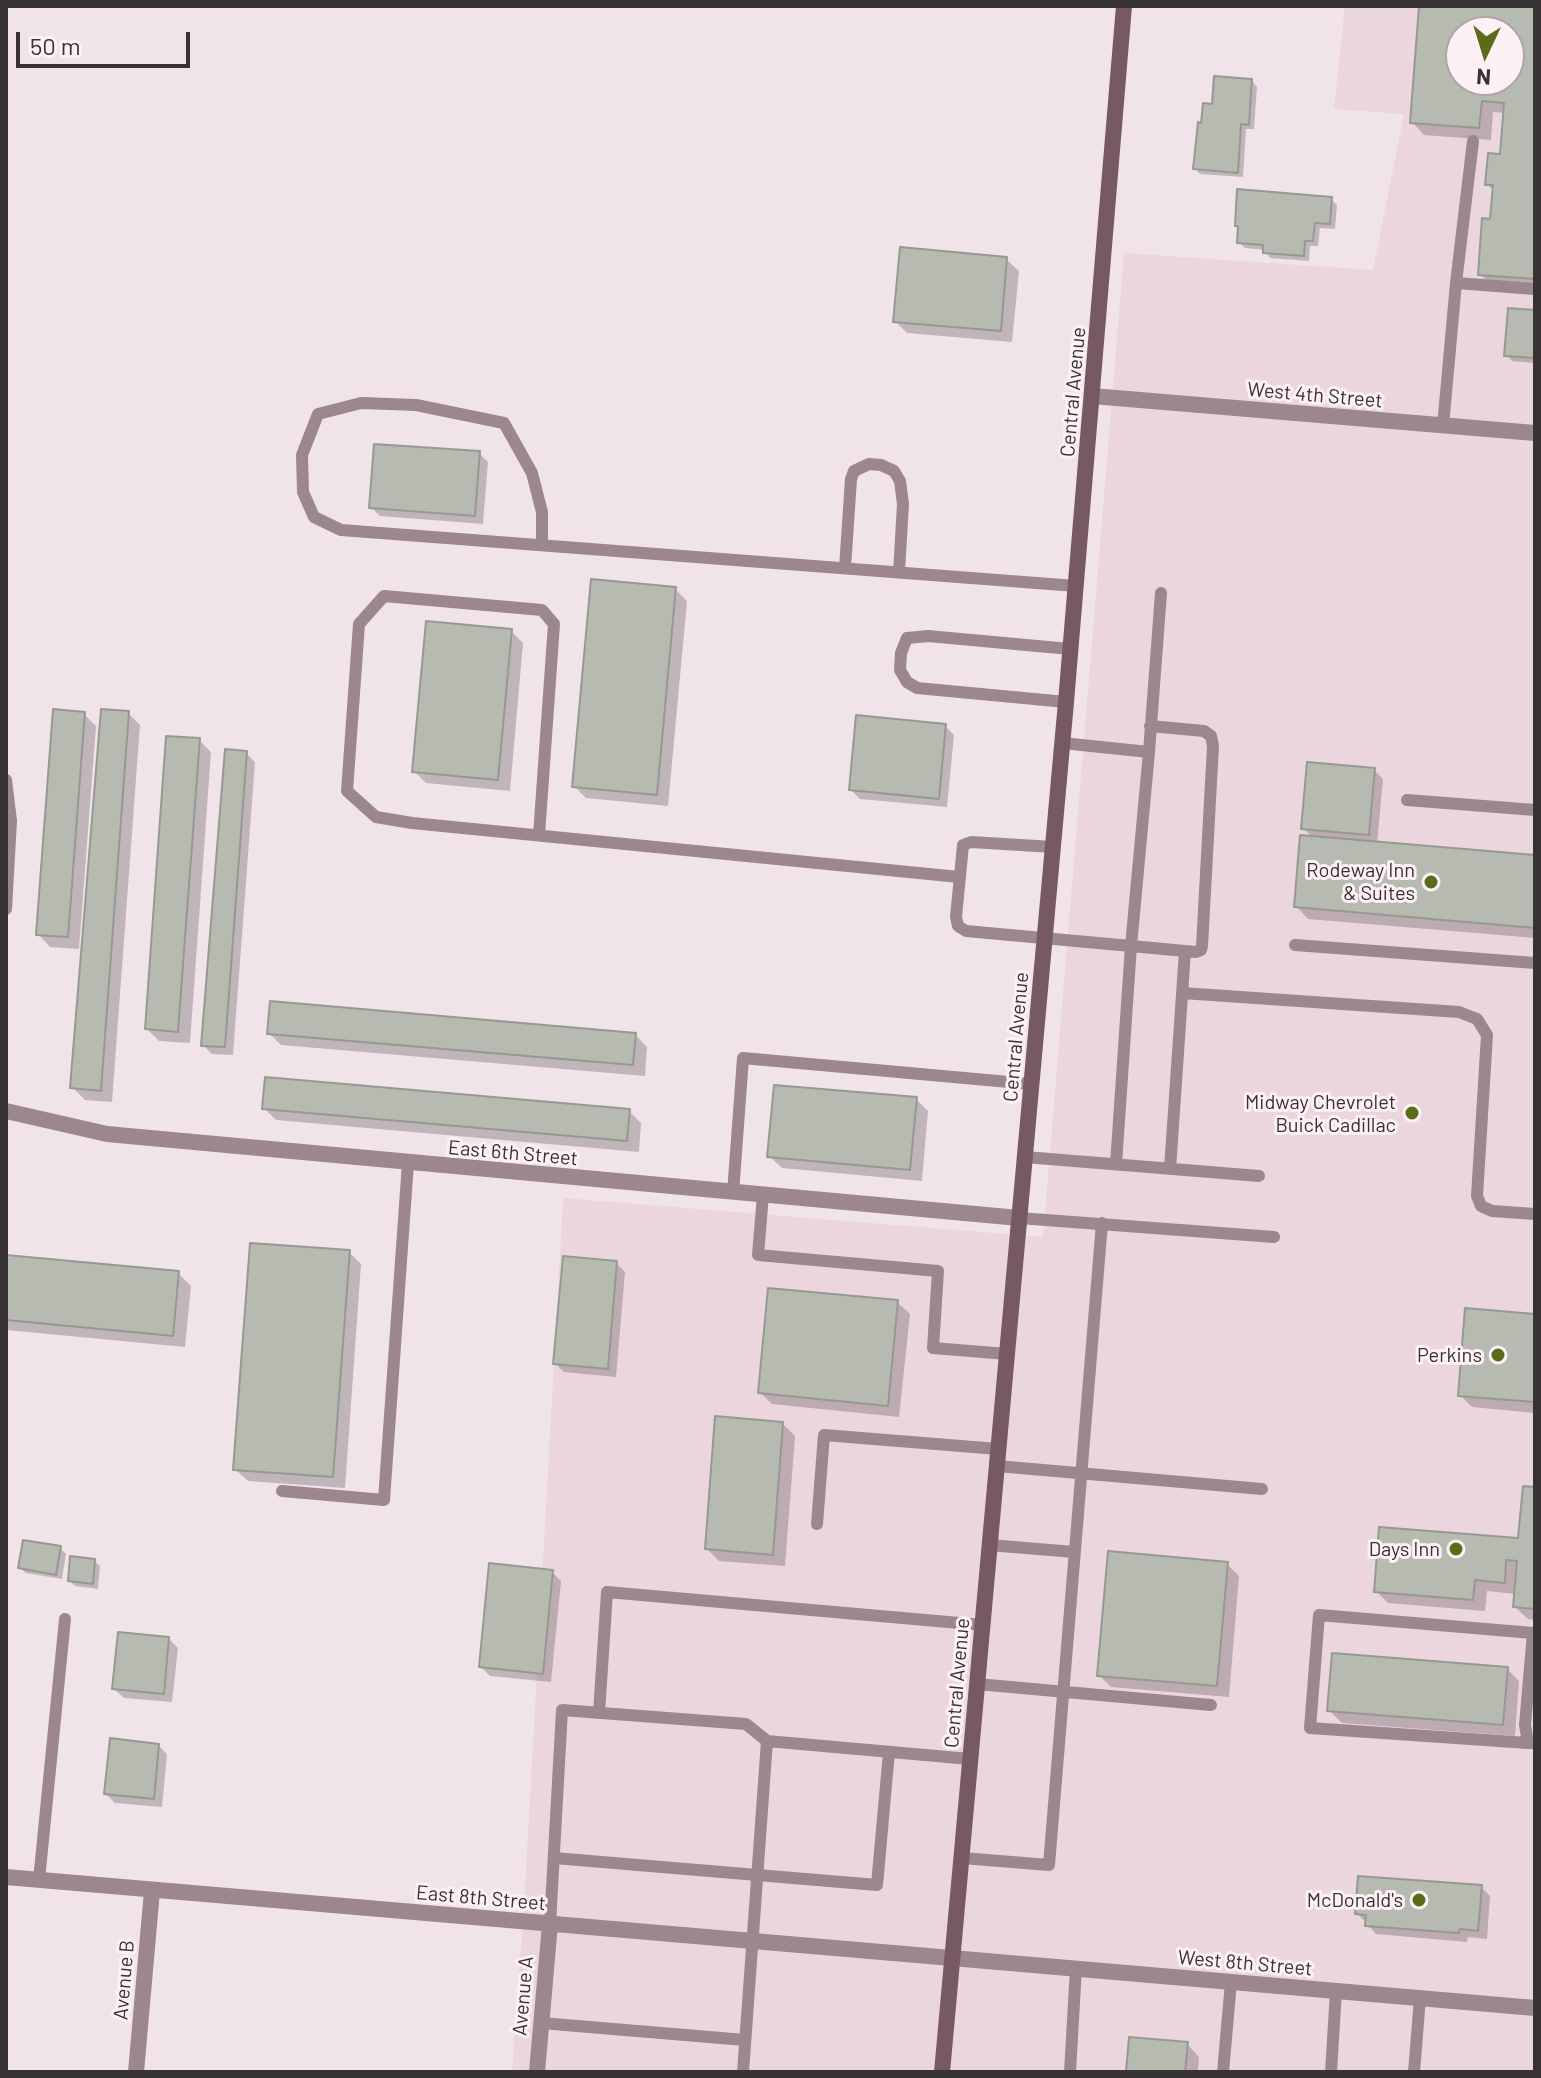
<!DOCTYPE html>
<style>
body{margin:0}
#map{position:relative;width:1541px;height:2078px;overflow:hidden;background:#f1e4e9;font-family:Barlow,sans-serif}
canvas{display:block}
.frame{position:absolute;inset:0;border:8px solid #373234;pointer-events:none}
.north{position:absolute;left:1445px;top:16px;width:80px;height:80px;box-sizing:border-box;background:#fef1f6;border:2px solid #aea5a8;border-radius:50%;rotate:184deg;font-size:22px;font-weight:700;line-height:32px;text-align:center;color:#373234}
.north::after{content:'';display:block;margin:auto;width:28px;height:36px;background:#5a6c19;clip-path:polygon(50% 0,100% 100%,50% 72%,0 100%)}
.scale{position:absolute;left:16px;top:32px;width:174px;height:36px;box-sizing:border-box;border:4px solid #373234;border-top:0;padding-left:10px;font-size:24px;line-height:28px;white-space:nowrap;color:#373234;-webkit-text-stroke:6px #fef1f6;paint-order:stroke}
</style>
<div id="map">
<canvas width="1541" height="2078"></canvas>
<div class="frame"></div>
<div class="north">N</div>
<div class="scale">50 m</div>
</div>
<script>
const c = document.querySelector('canvas').getContext('2d');
c.lineJoin = 'round';
function fillPath(path, color) { c.fillStyle = color; c.fill(path, 'evenodd'); }
const shape = rows => new Path2D(rows.map(r => 'M' + r).join(''));
function strokePath(path, color, width, dash) { c.strokeStyle = color; c.lineWidth = width; c.lineCap = dash ? 'butt' : 'round'; c.setLineDash(dash || []); c.stroke(path); }
function write(font, color, halo, rows, align = 'center') {
  c.font = font + ' Barlow,sans-serif'; c.lineWidth = 6; c.setLineDash([]); c.textBaseline = 'middle'; c.strokeStyle = halo; c.fillStyle = color; for (const [text, x, y, turn = 0] of rows) {
    c.save(); c.translate(x, y); c.rotate((+turn || 0) * Math.PI / 180); c.textAlign = isNaN(turn) ? turn : align; if (halo) c.strokeText(text, 0, 0); c.fillText(text, 0, 0); c.restore();
  }
}
fillPath(shape([
 [1345,6,1535,6,1535,2072,512,2072,524,1907,563,1198,1043,1237,1124,253,1373,270,1404,114,1334,109],
 [1461,32,1509,32,1509,80,1461,80]
]), '#ebd6dd');
fillPath(shape([
 [1421,6,1535,6,1535,289,1492,286,1480,274,1492,221,1494,191,1487,184,1502,156,1505,113,1493,112,1491,140,1424,135,1412,122],
 [1461,32,1509,32,1509,80,1461,80],
 [1252,81,1257,87,1254,129,1246,129,1243,177,1200,174,1195,168,1203,125],
 [1331,199,1337,205,1335,229,1320,228,1318,246,1310,246,1309,261,1270,258,1265,250,1245,248,1239,242,1240,229,1237,225],
 [1006,259,1019,271,1012,342,907,333,895,321],
 [1535,312,1535,363,1512,361,1507,355],
 [479,453,488,462,483,524,380,516,371,507],
 [675,589,687,601,668,806,586,798,574,786],
 [511,631,523,643,510,791,426,783,414,771],
 [128,713,140,725,112,1102,85,1100,72,1087],
 [84,714,96,726,79,949,50,947,38,934],
 [945,726,954,735,947,807,860,799,851,790],
 [199,740,211,752,190,1043,159,1041,147,1029],
 [246,753,255,762,233,1055,212,1054,203,1045],
 [1374,770,1383,779,1377,844,1535,857,1535,938,1308,919,1296,906,1313,838,1303,828],
 [269,1033,635,1034,647,1047,645,1076,281,1045],
 [916,1099,928,1111,922,1181,782,1168,769,1156],
 [264,1108,629,1111,641,1123,639,1152,276,1120],
 [349,1252,361,1264,345,1488,248,1481,235,1469],
 [6,1257,178,1273,191,1286,185,1347,6,1330],
 [616,1263,625,1272,616,1377,564,1372,555,1363],
 [897,1302,910,1314,899,1417,772,1404,760,1392],
 [1535,1316,1535,1413,1472,1407,1460,1395],
 [782,1423,795,1436,785,1566,719,1561,707,1549],
 [1535,1489,1535,1620,1528,1619,1515,1607,1516,1594,1487,1591,1485,1611,1388,1603,1376,1591,1520,1540],
 [60,1548,66,1554,62,1579,26,1573,20,1568],
 [94,1561,100,1566,98,1589,75,1586,70,1581],
 [1227,1564,1239,1576,1229,1697,1111,1687,1099,1675],
 [552,1572,561,1581,551,1682,490,1676,481,1667],
 [169,1639,178,1648,172,1702,124,1698,114,1689],
 [1507,1669,1519,1681,1515,1736,1342,1723,1329,1710],
 [158,1745,167,1754,162,1807,115,1803,106,1794],
 [1481,1887,1490,1896,1487,1939,1468,1937,1467,1942,1376,1934,1357,1913],
 [1187,2044,1199,2057,1198,2072,1128,2072]
]), '#0003');
const building = shape([
 [1419,6,1535,6,1535,279,1478,275,1482,218,1490,219,1493,185,1485,185,1488,153,1500,154,1504,103,1482,101,1479,128,1410,123,1419,6],
 [1461,32,1509,32,1509,80,1461,80,1461,32],
 [1214,76,1252,79,1249,125,1241,124,1238,173,1193,169,1198,122,1201,123,1203,103,1212,104,1214,76],
 [1237,189,1332,197,1330,224,1315,223,1313,241,1305,241,1304,256,1263,253,1263,245,1237,243,1238,226,1235,226,1237,189],
 [900,247,1007,257,1001,331,893,322,900,247],
 [1508,308,1535,310,1535,358,1504,356,1508,308],
 [374,444,480,451,475,516,369,508,374,444],
 [591,579,676,587,657,795,572,787,591,579],
 [426,621,512,629,498,780,412,772,426,621],
 [53,709,85,712,68,937,36,935,53,709],
 [101,709,129,711,101,1091,70,1088,101,709],
 [856,715,946,724,939,799,849,790,856,715],
 [166,736,200,738,178,1032,145,1029,166,736],
 [225,749,247,751,225,1047,201,1046,225,749],
 [1307,762,1375,768,1369,835,1301,829,1307,762],
 [1300,835,1535,855,1535,928,1294,907,1300,835],
 [270,1001,636,1033,633,1065,267,1034,270,1001],
 [265,1077,630,1109,627,1141,262,1109,265,1077],
 [774,1085,917,1097,910,1170,767,1157,774,1085],
 [250,1243,350,1250,333,1477,233,1470,250,1243],
 [6,1255,179,1271,173,1336,6,1320,6,1255],
 [563,1256,617,1261,608,1369,553,1364,563,1256],
 [768,1288,898,1300,888,1406,758,1393,768,1288],
 [1465,1308,1535,1314,1535,1402,1458,1396,1465,1308],
 [715,1416,783,1422,773,1555,705,1549,715,1416],
 [1523,1486,1535,1487,1535,1609,1513,1607,1517,1561,1506,1560,1505,1583,1475,1580,1473,1600,1374,1592,1379,1527,1518,1538,1523,1486],
 [23,1540,61,1546,56,1575,18,1568,23,1540],
 [1108,1551,1228,1562,1217,1686,1097,1676,1108,1551],
 [70,1556,95,1559,93,1584,68,1581,70,1556],
 [489,1563,553,1570,543,1674,479,1667,489,1563],
 [118,1632,169,1637,164,1694,112,1689,118,1632],
 [1332,1653,1508,1667,1503,1725,1327,1711,1332,1653],
 [110,1738,159,1744,154,1799,104,1794,110,1738],
 [1358,1876,1482,1885,1478,1931,1460,1929,1459,1933,1365,1926,1366,1915,1355,1914,1358,1876],
 [1129,2037,1188,2042,1185,2072,1126,2072,1129,2037]
]);
fillPath(building, '#b7bab0');
strokePath(building, '#96998f', 2);
strokePath(shape([
 [1456,283,1535,289],
 [1443,426,1456,283,1473,141],
 [542,545,542,512,532,473,504,423,416,405,361,403,318,414,302,455,303,492,314,517,341,530,1076,586],
 [845,568,851,479,854,471,869,464,881,465,894,471,900,481,903,504,899,572],
 [1066,702,917,688,907,682,900,670,901,653,907,638,928,636,1070,649],
 [1149,752,1161,593],
 [6,780,11,821,6,909],
 [1407,800,1535,810],
 [539,835,554,624,542,610,384,596,359,624,347,791,376,817,412,823,959,877],
 [1053,847,971,842,963,845,956,917,958,926,966,931,1131,946,1149,752,1062,743],
 [1295,945,1535,963],
 [1182,993,1459,1012,1477,1019,1487,1035,1477,1196,1481,1206,1492,1211,1535,1214],
 [1025,1157,1259,1176],
 [1116,1164,1131,946,1196,952,1201,950,1202,946,1213,746,1211,736,1204,731,1150,726],
 [1170,1169,1185,951],
 [733,1193,743,1058,1031,1084],
 [763,1195,758,1255,938,1271,933,1348,1007,1354],
 [1019,1218,1274,1237],
 [997,1466,1262,1489],
 [282,1491,384,1500,408,1163],
 [817,1524,824,1435,998,1449],
 [989,1545,1074,1552],
 [977,1684,1211,1705],
 [599,1713,607,1592,982,1625],
 [1528,1743,1525,1725,1533,1633,1319,1615,1310,1728,1528,1743,1535,1743],
 [554,1858,877,1885,889,1752],
 [962,1858,1049,1865,1102,1223],
 [39,1880,65,1619],
 [550,1924,562,1710,746,1724,767,1741,970,1759],
 [541,2023,745,2040],
 [743,2072,767,1741],
 [1070,2072,1076,1968],
 [1223,2072,1231,1982],
 [1331,2072,1336,1991],
 [1414,2072,1420,1998]
]), '#9c878e', 12);
strokePath(shape([
 [1092,396,1535,433],
 [6,1111,107,1134,1019,1218],
 [6,1877,1535,2008],
 [136,2072,152,1891],
 [537,2072,550,1924]
]), '#9c878e', 16);
strokePath(shape([
 [942,2072,1066,702,1124,6]
]), '#775964', 16);
for (const [x, y, r, color] of [
 [1431,882,8,"#5a6c19"],
 [1412,1113,8,"#5a6c19"],
 [1498,1355,8,"#5a6c19"],
 [1456,1549,8,"#5a6c19"],
 [1419,1900,8,"#5a6c19"]
]) { const dot = new Path2D(); dot.arc(x, y, r, 0, 2 * Math.PI); c.fillStyle = color; c.fill(dot); strokePath(dot, '#fef1f6', 3); }
write('20px', '#373234', '#fef1f6', [
 ["Central Avenue",1073,392,-85],
 ["West 4th Street",1315,395,5],
 ["Central Avenue",1016,1037,-85],
 ["East 6th Street",513,1153,5],
 ["Central Avenue",957,1683,-85],
 ["East 8th Street",481,1898,5],
 ["West 8th Street",1245,1963,5],
 ["Avenue B",124,1980,-85],
 ["Avenue A",523,1996,-85]
]);
write('20px', '#373234', '#fef1f6', [
 ["Rodeway Inn",1415,870],
 ["& Suites",1415,893],
 ["Midway Chevrolet",1396,1102],
 ["Buick Cadillac",1396,1125],
 ["Perkins",1482,1355],
 ["Days Inn",1440,1549],
 ["McDonald's",1403,1900]
], 'right');
</script>
